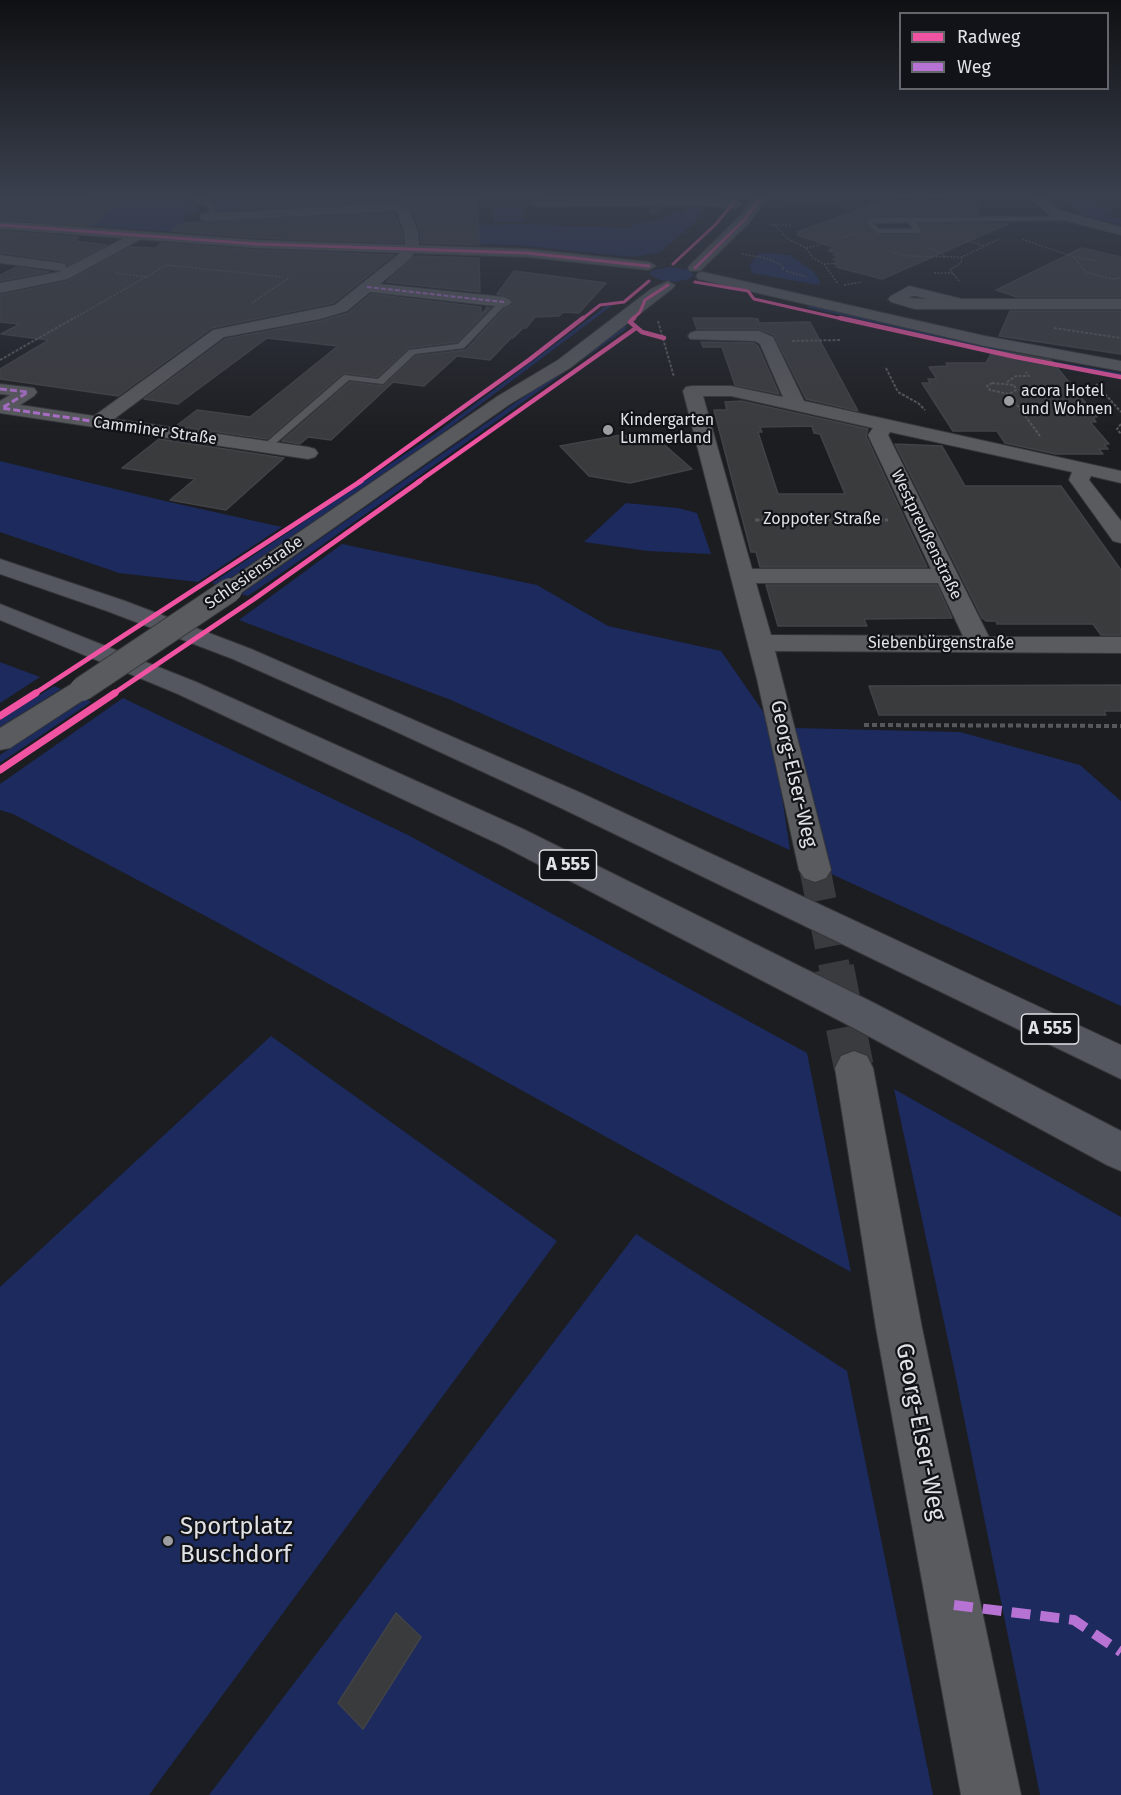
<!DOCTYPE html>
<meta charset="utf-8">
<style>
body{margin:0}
#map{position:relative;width:1121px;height:1795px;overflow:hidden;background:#1c1d20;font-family:"Fira Sans",sans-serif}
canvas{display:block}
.legend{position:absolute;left:899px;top:12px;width:210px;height:78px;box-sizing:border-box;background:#111319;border:2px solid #64666b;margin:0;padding:8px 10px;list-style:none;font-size:18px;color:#e0e2e6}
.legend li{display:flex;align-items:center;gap:12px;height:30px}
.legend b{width:30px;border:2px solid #64666b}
</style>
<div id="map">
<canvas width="1121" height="1795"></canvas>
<ul class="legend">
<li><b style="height:8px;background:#f153a3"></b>Radweg</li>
<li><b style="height:8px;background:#b673d3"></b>Weg</li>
</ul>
</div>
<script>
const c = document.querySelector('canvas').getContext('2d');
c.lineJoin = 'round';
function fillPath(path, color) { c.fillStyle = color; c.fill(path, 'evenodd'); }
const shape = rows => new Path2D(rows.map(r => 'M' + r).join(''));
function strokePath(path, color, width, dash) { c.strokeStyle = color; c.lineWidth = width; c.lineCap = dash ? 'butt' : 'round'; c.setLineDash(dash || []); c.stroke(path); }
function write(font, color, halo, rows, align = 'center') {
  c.font = font + ' "Fira Sans",sans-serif'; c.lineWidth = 4.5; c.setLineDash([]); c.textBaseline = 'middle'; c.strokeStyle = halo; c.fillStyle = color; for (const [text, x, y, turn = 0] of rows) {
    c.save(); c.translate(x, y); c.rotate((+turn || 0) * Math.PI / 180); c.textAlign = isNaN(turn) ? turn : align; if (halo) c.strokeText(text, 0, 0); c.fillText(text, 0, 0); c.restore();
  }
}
fillPath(shape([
 [124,194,156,194,195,205,198,211,187,216,182,223,326,238,323,241,295,240,89,226,120,199,89,199,82,204,63,208,77,196],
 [186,194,369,194,375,196,360,202,361,204,346,205,341,204,355,197,237,204,237,212,226,213,216,210,215,205,209,201],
 [1057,194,1092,198,1098,205,1110,206,1115,213,1108,213,1110,215,1107,215,1121,219,1121,225,1084,216],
 [685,204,708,205,695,222,660,252,634,257,516,245,420,243,419,234,431,230,419,230,418,226,526,224,631,228,633,224,662,220,671,213,687,212],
 [493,208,522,208,524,222,493,222],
 [151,240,363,251,362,253,317,252,144,241],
 [767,253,790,255,813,271,820,281,819,285,752,273,750,264,758,254],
 [670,267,689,270,694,275,689,279,675,282,660,280,649,274,653,270],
 [614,304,437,437,219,586,212,583,432,436,606,306],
 [809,305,1052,361,1121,373,1121,376,1011,354,806,307],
 [627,325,626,329,308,555,248,596,241,594],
 [0,461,165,501,282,527,198,582,119,573,0,532],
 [626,503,678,508,697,513,711,554,648,551,584,542],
 [342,544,537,585,608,626,721,651,771,723,790,850,451,700,239,620],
 [0,662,40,677,0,703],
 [54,686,61,689,0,727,0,720],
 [123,698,408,835,807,1053,851,1272,213,920,13,814,0,810,0,784],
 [86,699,91,702,0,763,0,755],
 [794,728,960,732,1080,765,1121,801,1121,1006,829,873],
 [271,1036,557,1241,149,1795,0,1795,0,1287],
 [894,1089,1121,1217,1121,1795,1040,1795,955,1373],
 [636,1234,847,1371,933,1795,209,1795]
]), '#1c2a5d');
const building = shape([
 [275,194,477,194,479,245,421,243,420,231,411,209,395,201,237,210,237,204,276,202,275,194],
 [121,199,91,226,0,219,0,203,121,199],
 [882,201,979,201,977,215,873,216,864,222,877,235,918,235,923,232,920,224,1008,224,882,279,836,267,840,266,834,264,839,262,833,259,839,257,833,255,838,253,828,251,833,247,797,235,802,233,797,232,882,201],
 [394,213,402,232,403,243,257,238,171,231,182,223,394,213],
 [0,231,79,237,74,241,107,245,68,265,60,261,0,253,0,231],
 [161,243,257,250,394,255,334,303,212,328,118,396,0,379,0,369,49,340,1,334,20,324,0,322,0,295,68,281,130,247,156,248,161,243],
 [1082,248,1121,257,1121,297,1017,297,996,290,1082,248],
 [415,256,479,258,480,292,386,282,415,256],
 [17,267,49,272,0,281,0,275,17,267],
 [514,271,606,283,579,313,563,312,559,316,535,317,526,328,523,328,513,338,511,338,490,360,457,356,424,386,393,382,331,440,308,437,300,444,282,441,350,382,383,386,416,356,466,350,504,309,514,304,510,297,497,294,514,271],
 [371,294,481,307,481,315,487,307,490,308,457,342,409,348,377,377,343,373,267,439,176,426,197,410,250,417,338,346,267,338,178,404,144,399,225,339,320,321,348,313,371,294],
 [1010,311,1121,311,1121,354,999,336,1010,311],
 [693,318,750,318,758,319,759,323,810,322,858,411,806,399,774,335,759,329,697,329,693,318],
 [701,342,754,343,758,346,779,394,735,385,722,347,703,347,701,342],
 [993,350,1051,360,1097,417,1093,417,1096,422,1090,422,1109,444,1104,444,1108,449,1099,449,1103,454,1056,454,1005,443,997,431,953,431,922,383,930,383,928,379,937,379,929,367,948,366,946,363,986,363,993,350],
 [741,401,868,429,866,436,927,567,760,567,756,552,751,552,714,410,727,410,725,402,741,401],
 [812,426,814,433,820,434,845,494,778,494,758,432,762,432,760,427,812,426],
 [621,435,660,441,692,469,630,483,589,476,560,446,621,435],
 [159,439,284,458,226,510,170,500,195,479,122,468,159,439],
 [895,444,942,446,965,486,1061,486,1121,570,1121,635,1101,635,1093,624,997,624,996,621,986,621,982,618,895,444],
 [766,585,937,585,952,618,864,619,867,626,778,626,766,585],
 [1121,685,1121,711,1104,711,1106,715,879,715,869,686,1121,685],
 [396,1613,421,1637,363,1729,338,1703,396,1613]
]);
fillPath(building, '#3a3b3d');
strokePath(building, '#424346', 1.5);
strokePath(shape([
 [655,206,658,212]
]), '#393b3e', 14, [14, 7]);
strokePath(shape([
 [815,870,835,970]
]), '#393b3e', 31, [31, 16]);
strokePath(shape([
 [834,968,854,1068]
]), '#393b3e', 40, [40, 20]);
const service = shape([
 [177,194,200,197,213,204,216,210,208,218,204,218,210,210,208,206,177,194],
 [1072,217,1074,220,917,222,921,231,918,233,877,233,866,222,874,218,1072,217],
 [909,222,913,229,879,229,873,223,909,222],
 [501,300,508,302,464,348,415,354,383,384,349,380,269,449,261,447,344,375,378,379,409,350,458,344,501,300]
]);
const minor = shape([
 [0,194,109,194,103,198,0,201,0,194],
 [1025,194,1039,194,1062,211,1121,227,1121,235,1052,217,1025,194],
 [689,197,736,200,742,204,736,208,689,205,538,207,532,203,538,199,689,197],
 [395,203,409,210,418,232,419,244,411,258,380,284,504,297,509,299,512,302,509,305,504,307,370,292,347,311,320,319,224,337,114,419,308,447,315,449,318,453,315,457,308,459,0,413,0,401,10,395,0,394,0,384,34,388,37,392,34,396,20,405,94,416,213,330,335,305,400,253,405,244,404,232,397,212,394,211,206,221,201,220,200,217,201,214,395,203],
 [136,232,141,233,143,236,141,239,68,279,0,293,0,283,59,272,61,271,0,263,0,255,60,263,65,264,66,268,136,232],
 [909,286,962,299,1121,299,1121,309,915,309,891,302,888,299,891,296,909,286],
 [912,296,916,296,927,299,909,298,912,296],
 [696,331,759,331,773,337,804,401,1121,471,1121,483,1091,476,1089,480,1121,521,1121,543,1113,541,1072,484,1069,480,1072,472,890,432,888,435,989,637,1121,637,1121,653,775,651,831,870,826,878,815,882,804,878,799,870,757,679,683,391,686,387,692,386,731,386,783,397,760,344,755,341,690,339,688,336,690,333,696,331],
 [703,396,731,396,873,428,868,435,931,569,752,569,703,396],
 [756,583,938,583,963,636,771,635,756,583],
 [854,1051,867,1056,873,1068,922,1328,1021,1795,961,1795,876,1328,835,1068,841,1056,854,1051]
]);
const tertiary = shape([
 [758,194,770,194,749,223,700,271,690,271,688,268,690,265,739,217,758,194],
 [0,221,257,240,527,249,649,262,656,266,649,270,527,257,257,248,0,229,0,221],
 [703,272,985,336,1121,361,1121,371,985,346,698,279,696,276,698,273,703,272],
 [668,281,675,285,673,288,570,368,510,404,238,595,230,597,222,595,218,590,222,585,498,396,558,360,651,289,668,281],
 [82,681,91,683,95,689,91,695,10,748,0,750,0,728,73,683,82,681]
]);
const motorway = shape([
 [0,559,125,601,251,649,581,793,1121,1045,1121,1079,559,807,386,727,233,659,107,611,0,574,0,559],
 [0,604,196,682,523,829,874,1003,1121,1131,1121,1171,1107,1165,848,1025,501,845,178,694,0,620,0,604]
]);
strokePath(service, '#35373a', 3);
strokePath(minor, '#35373a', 2);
strokePath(tertiary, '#35373a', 2);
strokePath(motorway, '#35373a', 2);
strokePath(shape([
 [795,194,812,200],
 [879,197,962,196,966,200],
 [1114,198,1121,198],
 [783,202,837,201,843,207,849,207,854,214],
 [769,225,775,225,788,239,806,248,813,258,824,264,838,284],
 [775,225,792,225],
 [842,238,855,233],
 [1022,239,1074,257,1086,272,1112,279,1120,278],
 [965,240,984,246],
 [806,248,827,243],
 [930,248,946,256],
 [891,252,907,256,962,257],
 [742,254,765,258,780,264,784,268,782,271],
 [1068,255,1080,249],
 [1074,257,1096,261],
 [824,264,837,263],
 [786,271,807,277],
 [934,273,953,273],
 [146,277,166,265,283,277],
 [959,281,950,270,961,263,962,257,999,239],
 [844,285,862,282],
 [252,303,290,277],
 [71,320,146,277,115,273]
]), '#57585a', 1.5, [2, 1.5]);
strokePath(shape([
 [658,321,674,377],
 [1054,328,1121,338],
 [792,341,840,340],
 [0,360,74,318],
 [886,368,898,392,918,403,925,410],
 [1007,382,1016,376,1029,376,1026,372],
 [992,383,1014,385,1016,390,1009,394,990,390,987,386,992,383],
 [1096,384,1121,412],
 [1009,394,1040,436],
 [1121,424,1117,429,1121,434]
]), '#57585a', 2, [3, 1.5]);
strokePath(shape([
 [755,520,888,520]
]), '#57585a', 3, [4.5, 2]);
strokePath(shape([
 [864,725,1121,726]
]), '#57585a', 4, [5, 3]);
fillPath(service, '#5a5b5e');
fillPath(minor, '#5a5b5e');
fillPath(tertiary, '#5a5b5e');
fillPath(motorway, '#54575f');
const tertiaryBridge = shape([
 [82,689,230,590]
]);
strokePath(tertiaryBridge, '#35373a', 26, []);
strokePath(tertiaryBridge, '#5a5b5e', 24);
strokePath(shape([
 [406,200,537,198],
 [367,287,504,302]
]), '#b673d3', 2, [5, 2]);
strokePath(shape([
 [0,389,28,392,2,408,98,422]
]), '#b673d3', 3, [7, 3]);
strokePath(shape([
 [954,1605,1074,1620,1121,1652]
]), '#b673d3', 10, [19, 10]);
strokePath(shape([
 [0,225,257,244,527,253,649,266],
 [673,264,716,224,741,194],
 [695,268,744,220,764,194],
 [695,282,748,291,754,299,847,320],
 [581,320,600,305,624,302,649,281],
 [632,320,640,312,645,300,668,285]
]), '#f153a3', 3);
strokePath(shape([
 [634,318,630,322,642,332,664,338],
 [840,318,1016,357,1121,377],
 [359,482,529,360,583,318],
 [418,482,636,328]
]), '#f153a3', 4.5);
strokePath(shape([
 [34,694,361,481],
 [113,694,254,599,420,481]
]), '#f153a3', 5);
strokePath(shape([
 [0,716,36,693],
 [0,770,115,693]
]), '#f153a3', 7);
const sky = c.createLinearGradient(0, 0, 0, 445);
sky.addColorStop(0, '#0f1012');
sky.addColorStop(0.44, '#3a404e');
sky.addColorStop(1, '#3a404e00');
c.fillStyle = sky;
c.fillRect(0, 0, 1121, 445);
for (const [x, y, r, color] of [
 [1009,401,6,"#9b9da1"],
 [608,430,6,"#9b9da1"],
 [168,1541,6,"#9b9da1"]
]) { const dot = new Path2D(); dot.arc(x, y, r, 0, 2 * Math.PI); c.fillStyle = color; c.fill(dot); strokePath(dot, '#111319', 2); }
write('16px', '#e0e2e6', '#111319', [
 ["acora Hotel",1021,392],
 ["und Wohnen",1021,410],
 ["Kindergarten",620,421],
 ["Lummerland",620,439]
], 'left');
write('16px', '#e0e2e6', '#111319', [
 ["Camminer Straße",155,431,8],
 ["Zoppoter Straße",822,520],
 ["Westpreußenstraße",926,535,64],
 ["Schlesienstraße",254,573,-35],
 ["Siebenbürgenstraße",941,644]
]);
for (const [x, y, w] of [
 [568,865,57],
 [1050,1029,57]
]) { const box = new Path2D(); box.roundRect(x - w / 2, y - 15, w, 30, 4.5); c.fillStyle = '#111319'; c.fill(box); strokePath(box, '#e0e2e6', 1.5); }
write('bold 18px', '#e0e2e6', null, [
 ["A 555",568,865],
 ["A 555",1050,1029]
]);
write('20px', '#e0e2e6', '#111319', [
 ["Georg-Elser-Weg",793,774,77]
]);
write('24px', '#e0e2e6', '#111319', [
 ["Georg-Elser-Weg",920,1432,79]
]);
write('24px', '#e0e2e6', '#111319', [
 ["Sportplatz",180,1527],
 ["Buschdorf",180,1555]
], 'left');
</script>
